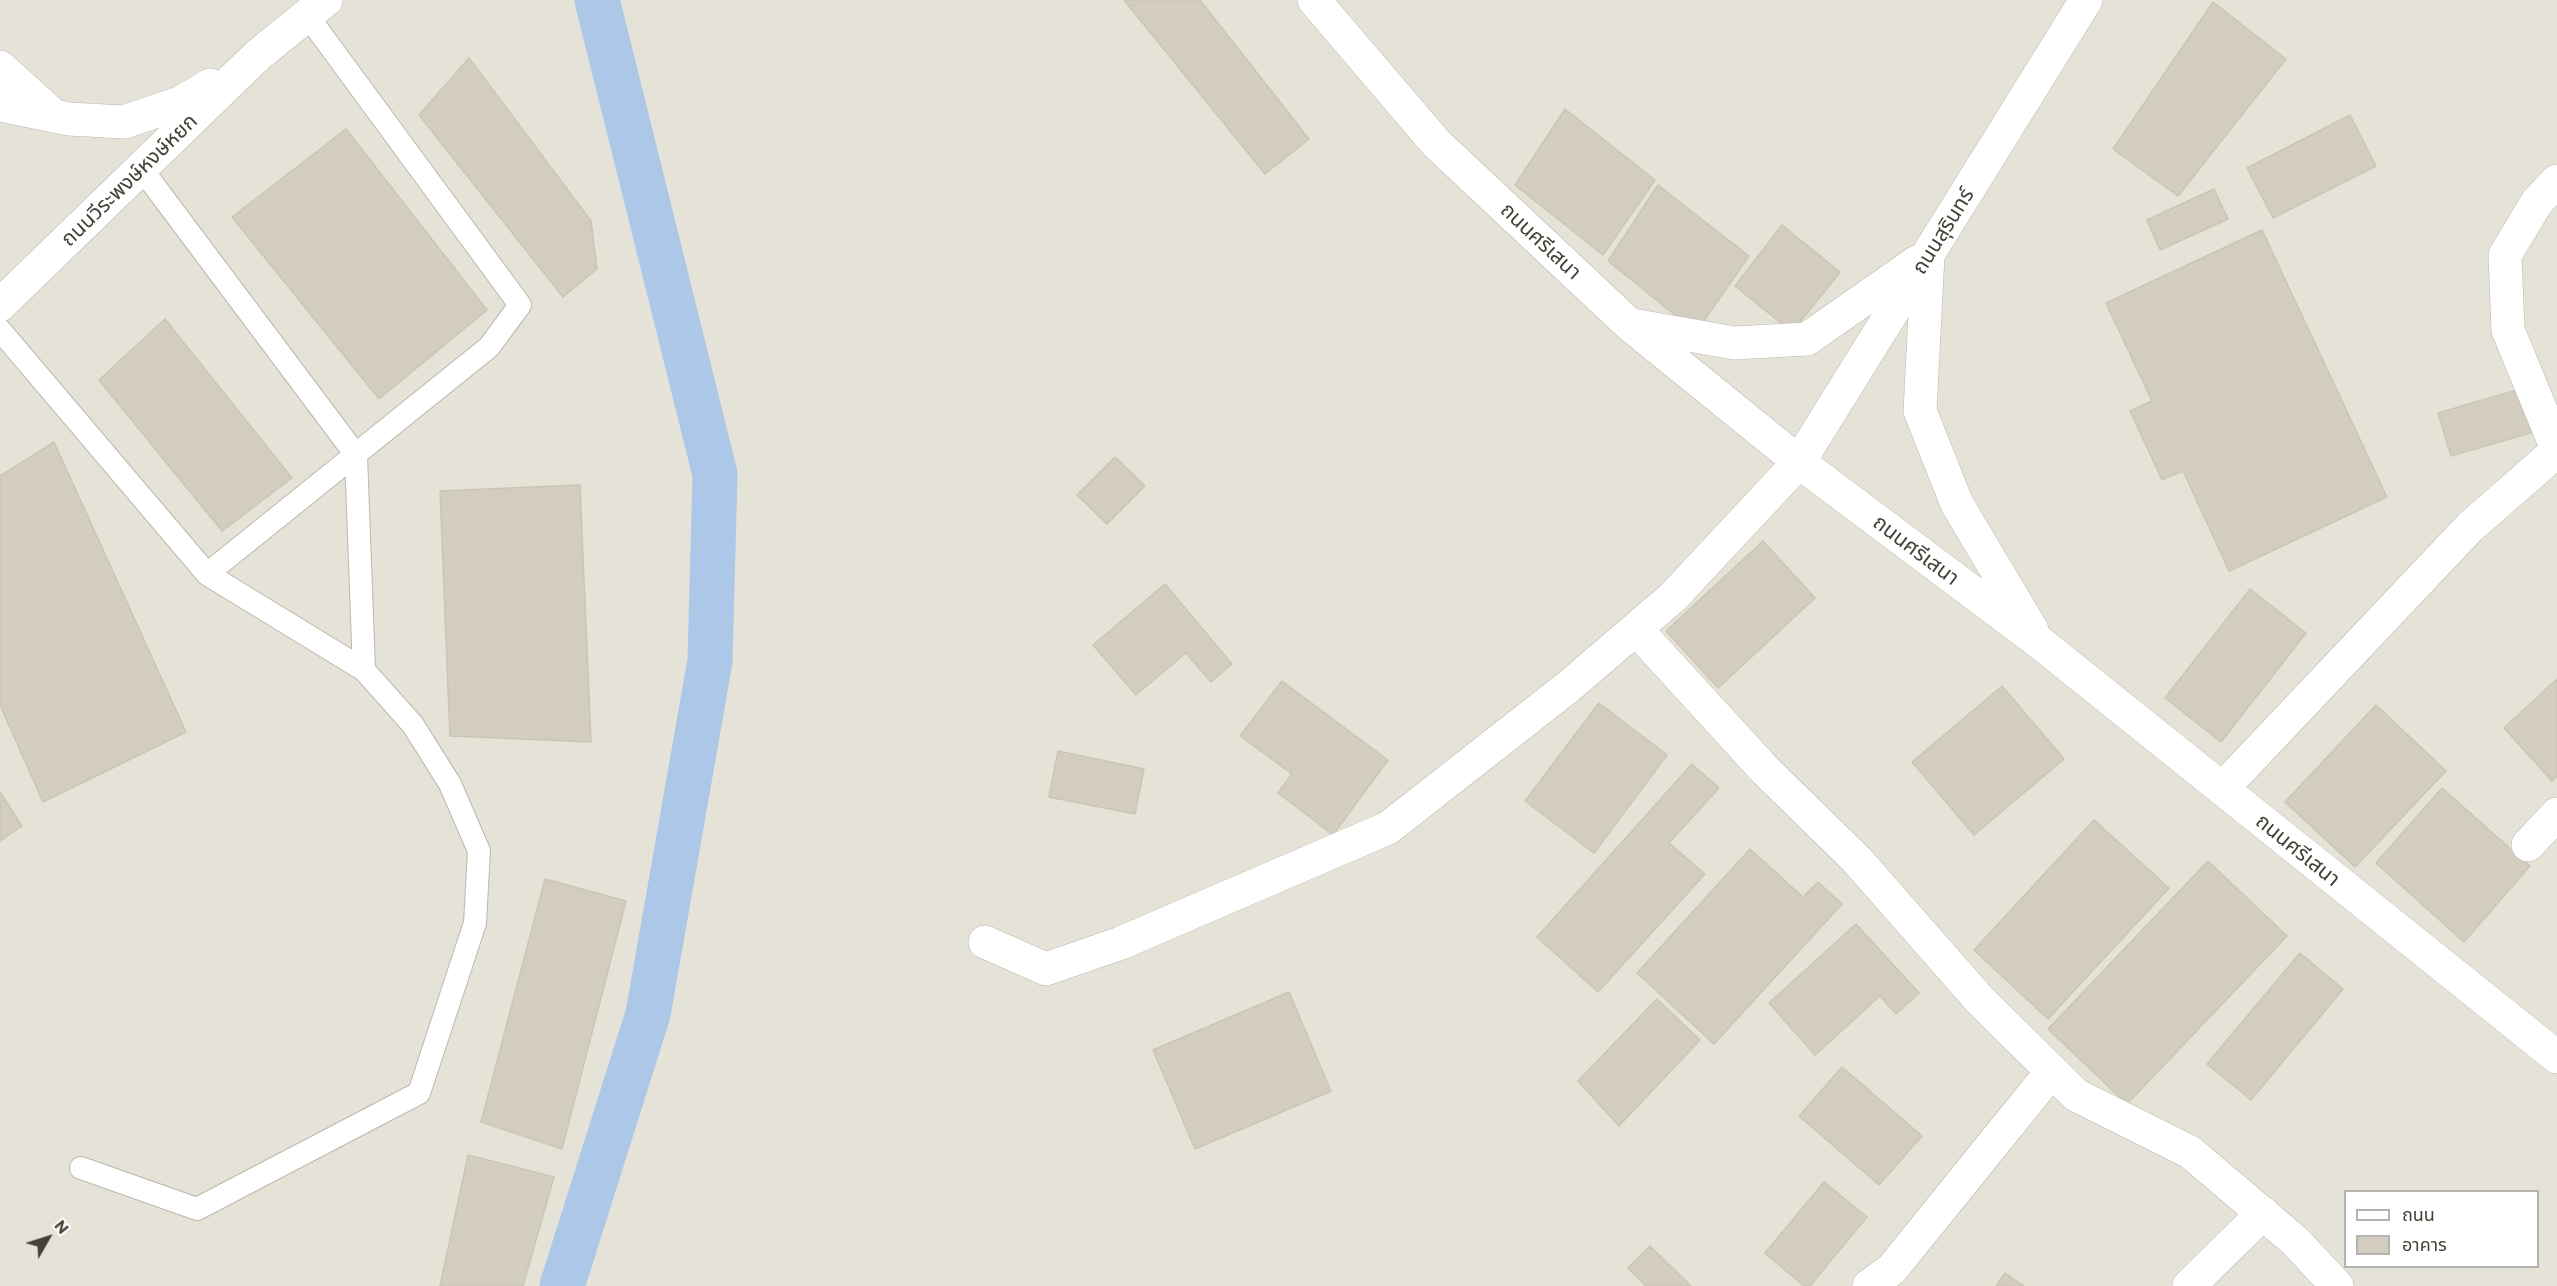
<!DOCTYPE html>
<meta charset="utf-8">
<style>
body{margin:0}
#map{position:relative;width:2557px;height:1286px;overflow:hidden;background:#f2f0e8;font-family:Commissioner,"Noto Sans Thai",sans-serif}
canvas{display:block}
.legend{position:absolute;left:2344px;top:1190px;width:195px;height:78px;box-sizing:border-box;background:#fff;border:2px solid #b4b3af;margin:0;padding:8px 10px;list-style:none;font-size:18px;color:#444137}
.legend li{display:flex;align-items:center;gap:12px;height:30px}
.legend b{width:30px;border:2px solid #b4b3af}
.north{position:absolute;left:18px;top:1208px;width:60px;height:60px;-webkit-text-stroke:4px #fff;paint-order:stroke;rotate:51deg;font-size:16px;font-weight:700;line-height:24px;text-align:center;color:#444137}
.north::after{content:'';display:block;margin:auto;width:21px;height:27px;background:#444137;clip-path:polygon(50% 0,100% 100%,50% 72%,0 100%)}
</style>
<div id="map">
<canvas width="2557" height="1286"></canvas>
<ul class="legend">
<li><b style="height:8px;background:#fff"></b>ถนน</li>
<li><b style="height:16px;background:#d2cdbf"></b>อาคาร</li>
</ul>
<div class="north">N</div>
</div>
<script>
const c = document.querySelector('canvas').getContext('2d');
c.lineJoin = 'round';
function fillPath(path, color) { c.fillStyle = color; c.fill(path, 'evenodd'); }
const shape = rows => new Path2D(rows.map(r => 'M' + r).join(''));
function strokePath(path, color, width, dash) { c.strokeStyle = color; c.lineWidth = width; c.lineCap = dash ? 'butt' : 'round'; c.setLineDash(dash || []); c.stroke(path); }
function write(font, color, halo, rows, align = 'center') {
  c.font = font + ' Commissioner,"Noto Sans Thai",sans-serif'; c.lineWidth = 4.5; c.setLineDash([]); c.textBaseline = 'middle'; c.strokeStyle = halo; c.fillStyle = color; for (const [text, x, y, turn = 0] of rows) {
    c.save(); c.translate(x, y); c.rotate((+turn || 0) * Math.PI / 180); c.textAlign = isNaN(turn) ? turn : align; if (halo) c.strokeText(text, 0, 0); c.fillText(text, 0, 0); c.restore();
  }
}
fillPath(shape([
 [0,0,2557,0,2557,1286,0,1286],
 [2346,1192,2538,1192,2538,1266,2346,1266]
]), '#e5e2d7');
strokePath(shape([
 [562,1286,648,1014,710,661,715,474,597,0]
]), '#acc7e7', 45);
const building = shape([
 [1124,0,1200,0,1309,139,1265,174,1124,0],
 [2213,2,2286,59,2178,196,2113,149,2213,2],
 [469,58,591,221,597,269,563,297,419,115,469,58],
 [1565,109,1655,180,1603,255,1515,185,1565,109],
 [2350,115,2376,166,2273,218,2247,168,2350,115],
 [346,129,487,310,379,399,232,217,346,129],
 [1658,185,1749,256,1696,332,1608,261,1658,185],
 [2214,189,2228,219,2160,250,2147,220,2214,189],
 [1782,225,1840,272,1792,332,1735,286,1782,225],
 [2262,230,2387,497,2229,571,2183,471,2162,480,2130,411,2152,401,2106,303,2262,230],
 [165,319,292,478,222,531,99,380,165,319],
 [2524,388,2537,431,2451,456,2438,413,2524,388],
 [54,442,186,732,43,802,0,705,0,476,54,442],
 [1115,457,1145,486,1107,524,1077,495,1115,457],
 [580,485,591,742,450,736,440,491,580,485],
 [1763,541,1815,598,1718,688,1666,631,1763,541],
 [1165,584,1232,664,1211,682,1186,653,1136,695,1093,645,1165,584],
 [2250,589,2306,633,2221,742,2165,698,2250,589],
 [2557,679,2557,777,2552,781,2504,728,2557,679],
 [1282,681,1388,760,1333,835,1278,793,1292,774,1240,736,1282,681],
 [2002,686,2064,759,1974,835,1912,762,2002,686],
 [1599,703,1667,755,1594,853,1525,801,1599,703],
 [2376,705,2446,771,2355,867,2285,802,2376,705],
 [1058,751,1144,769,1135,814,1049,797,1058,751],
 [1692,764,1719,788,1669,843,1705,874,1598,992,1537,937,1692,764],
 [2442,788,2530,866,2464,942,2376,863,2442,788],
 [0,792,22,826,0,841,0,792],
 [2094,820,2169,888,2048,1019,1974,950,2094,820],
 [1750,849,1803,897,1818,882,1842,904,1714,1044,1637,973,1750,849],
 [2208,861,2287,936,2127,1104,2048,1029,2208,861],
 [545,879,626,901,562,1149,481,1122,545,879],
 [1856,924,1919,993,1896,1014,1880,996,1815,1055,1769,1003,1856,924],
 [2300,953,2343,989,2251,1100,2207,1064,2300,953],
 [1289,992,1331,1091,1195,1149,1153,1050,1289,992],
 [1657,999,1700,1040,1619,1126,1578,1081,1657,999],
 [1842,1067,1922,1136,1879,1185,1799,1116,1842,1067],
 [468,1155,554,1177,523,1286,440,1286,468,1155],
 [1824,1182,1867,1217,1810,1286,1804,1286,1765,1253,1824,1182],
 [1650,1246,1691,1286,1646,1286,1628,1268,1650,1246],
 [2005,1273,2024,1286,1996,1286,2005,1273]
]);
fillPath(building, '#d2cdbf');
strokePath(building, '#ccc5b3', 1.5);
const service = shape([
 [141,168,356,455,364,670],
 [0,330,207,574,364,670,413,725,450,784,479,851,475,923,419,1093,197,1209,81,1168],
 [207,574,489,347,520,305,307,15]
]);
const minor = shape([
 [2557,181,2537,202,2505,255,2508,330,2557,449],
 [1636,629,1765,770,1857,860,1979,999,2076,1095,2190,1152,2295,1241,2337,1286],
 [2222,789,2470,527,2557,451],
 [2528,845,2557,814],
 [985,942,1046,969,1121,943,1388,828,1568,687,1673,597,1799,462],
 [1869,1286,1892,1269,2052,1071],
 [2189,1286,2263,1213]
]);
const tertiary = shape([
 [1314,0,1436,143,1630,325,1799,462,2039,642,2557,1057],
 [0,67,54,116],
 [0,105,69,119,124,122,180,103,210,85],
 [1928,256,1920,411,1957,504,2032,630],
 [0,305,258,55,326,0],
 [1632,325,1734,343,1807,339,1917,262],
 [1799,462,2086,0]
]);
strokePath(service, '#bcb8ac', 24);
strokePath(minor, '#bcb8ac', 34);
strokePath(tertiary, '#bcb8ac', 34);
strokePath(service, '#fff', 22);
strokePath(minor, '#fff', 33);
strokePath(tertiary, '#fff', 33);
write('21px', '#444137', '#fff', [
 ["ถนนวีระพงษ์หงษ์หยก",129,180,-44],
 ["ถนนสุรินทร์",1943,231,-58],
 ["ถนนศรีเสนา",1541,241,43],
 ["ถนนศรีเสนา",1916,550,37],
 ["ถนนศรีเสนา",2298,850,39]
]);
</script>
